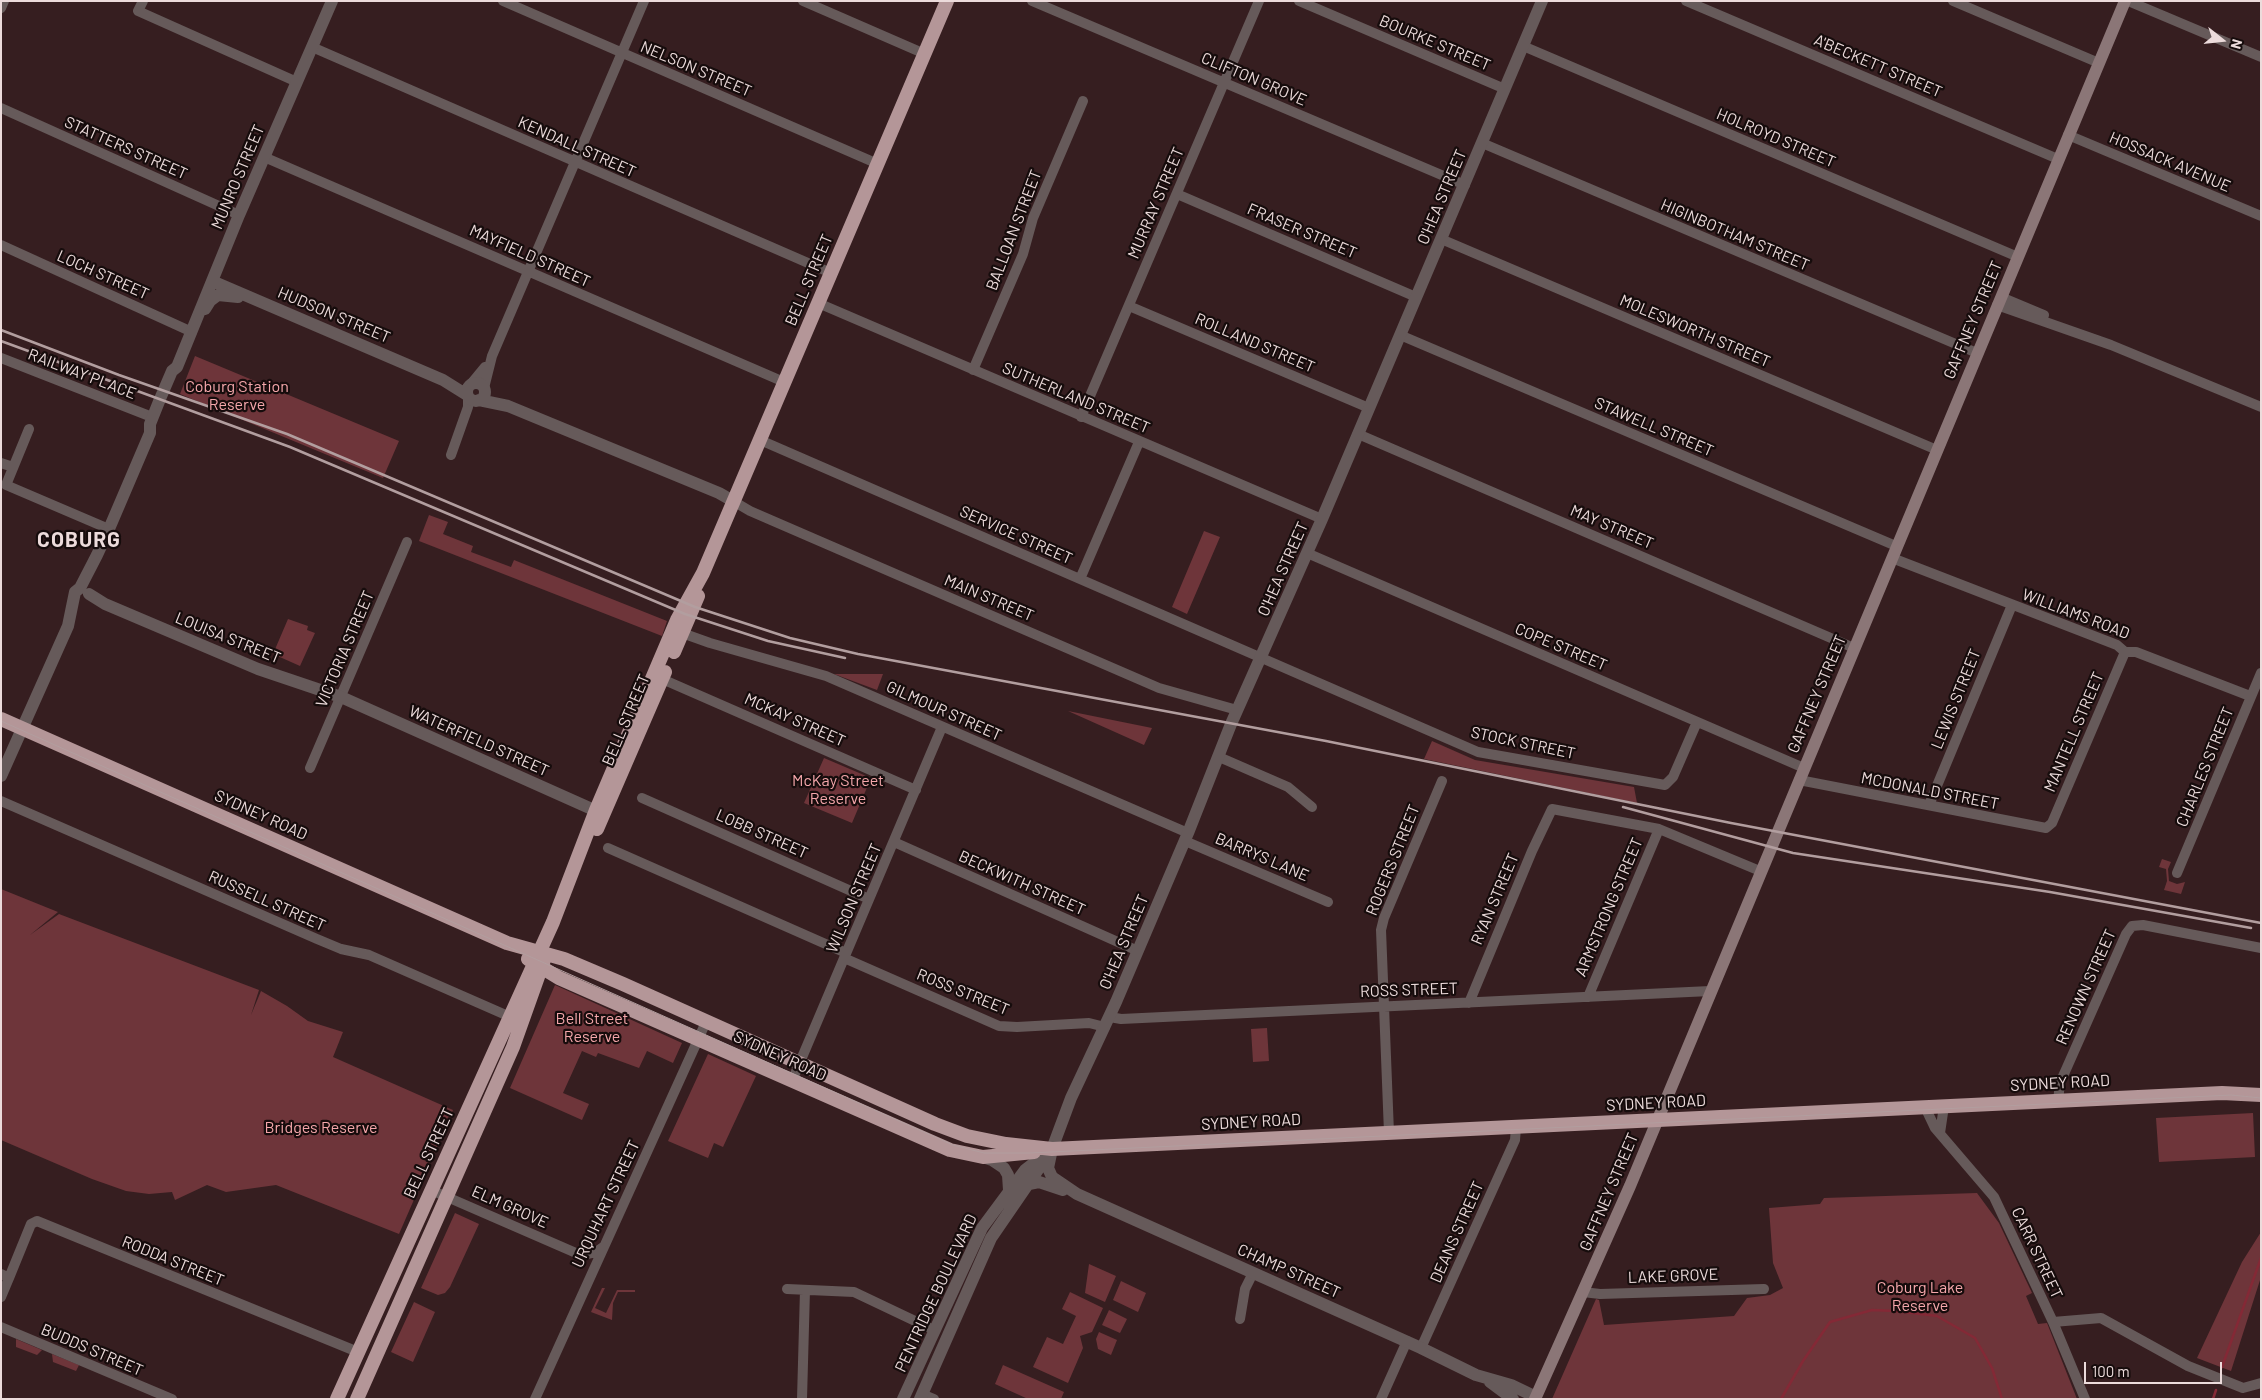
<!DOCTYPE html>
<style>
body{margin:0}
#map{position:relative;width:2262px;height:1400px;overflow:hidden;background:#361e20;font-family:Barlow,sans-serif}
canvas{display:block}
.frame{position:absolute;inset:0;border:2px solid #ecdbdb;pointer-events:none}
.north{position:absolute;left:2197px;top:15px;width:50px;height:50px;-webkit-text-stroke:4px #160c0c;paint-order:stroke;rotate:106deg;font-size:14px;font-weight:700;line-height:20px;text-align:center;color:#ecdbdb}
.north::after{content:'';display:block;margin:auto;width:18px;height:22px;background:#ecdbdb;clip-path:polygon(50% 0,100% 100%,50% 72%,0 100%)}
.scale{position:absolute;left:2084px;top:1362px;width:138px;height:22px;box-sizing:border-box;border:2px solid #ecdbdb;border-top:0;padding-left:6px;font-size:15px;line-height:18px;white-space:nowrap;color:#ecdbdb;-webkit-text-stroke:4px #160c0c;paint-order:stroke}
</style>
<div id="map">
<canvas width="2262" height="1400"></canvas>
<div class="frame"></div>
<div class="north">N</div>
<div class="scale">100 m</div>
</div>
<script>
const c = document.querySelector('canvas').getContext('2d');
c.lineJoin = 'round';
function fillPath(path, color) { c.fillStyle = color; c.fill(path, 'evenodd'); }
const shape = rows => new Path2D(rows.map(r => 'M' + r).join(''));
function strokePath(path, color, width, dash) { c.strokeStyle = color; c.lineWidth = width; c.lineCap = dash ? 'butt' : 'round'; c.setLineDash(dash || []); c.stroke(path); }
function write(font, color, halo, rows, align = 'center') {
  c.font = font + ' Barlow,sans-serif'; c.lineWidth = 4.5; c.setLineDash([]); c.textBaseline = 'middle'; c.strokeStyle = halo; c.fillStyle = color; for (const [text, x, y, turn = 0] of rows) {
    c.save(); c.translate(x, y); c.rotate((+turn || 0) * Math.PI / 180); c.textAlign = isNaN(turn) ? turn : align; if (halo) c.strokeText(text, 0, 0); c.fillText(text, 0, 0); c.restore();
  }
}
fillPath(shape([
 [195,356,399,441,383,478,180,394],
 [429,515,448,522,443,534,473,546,471,552,511,567,514,560,667,621,662,636,419,541],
 [1204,531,1220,537,1187,614,1172,607],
 [288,619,308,626,307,630,315,633,300,666,273,654],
 [834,674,883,674,877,690],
 [1068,711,1152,728,1144,745],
 [1432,741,1475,760,1634,787,1637,803,1424,759],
 [824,758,871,778,852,823,804,803],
 [2162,859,2171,862,2168,869,2169,881,2177,884,2185,882,2181,894,2164,890,2167,881,2166,869,2159,867],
 [1,889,58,912,30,935,59,914,259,990,251,1015,261,991,287,1006,308,1021,343,1032,333,1057,453,1110,399,1234,276,1185,226,1192,207,1185,175,1200,172,1192,149,1194,126,1191,92,1179,1,1140],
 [555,985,682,1043,673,1063,647,1051,639,1068,598,1053,596,1057,582,1051,563,1093,589,1104,582,1120,510,1088],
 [1267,1028,1269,1061,1253,1062,1251,1029],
 [708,1054,756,1076,723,1147,714,1143,708,1158,668,1141],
 [2253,1113,2255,1157,2159,1162,2156,1118],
 [1977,1193,1999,1223,2032,1293,2026,1296,2038,1324,2047,1323,2077,1399,1552,1399,1596,1299,1599,1300,1604,1325,1734,1316,1747,1298,1770,1295,1783,1288,1773,1263,1769,1208,1820,1204,1824,1198],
 [455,1213,479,1224,450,1287,445,1293,438,1295,421,1288],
 [2261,1232,2261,1277,2231,1371,2197,1358,2242,1262],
 [1089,1264,1116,1276,1105,1302,1085,1293],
 [1121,1281,1146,1293,1138,1312,1113,1300],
 [602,1288,605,1288,595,1308,606,1313,617,1290,635,1290,635,1292,618,1292,613,1303,612,1320,591,1312],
 [1070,1292,1103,1308,1092,1332,1080,1336,1083,1348,1068,1383,1033,1367,1047,1337,1063,1344,1076,1316,1062,1309],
 [414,1302,435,1312,413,1362,391,1352],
 [1109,1310,1127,1319,1120,1333,1102,1325],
 [1099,1332,1117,1340,1111,1355,1098,1349,1096,1339],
 [16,1339,42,1350,37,1355,16,1347],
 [52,1354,79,1365,76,1371,53,1362],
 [1003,1365,1064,1392,1061,1399,1028,1399,995,1384]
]), '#6e353a');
strokePath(shape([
 [2222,1367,2261,1258],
 [1781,1399,1803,1361,1830,1322,1872,1310,1896,1311,1937,1316,1975,1338,1992,1368,2002,1399],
 [2213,1399,2216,1390]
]), '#842936', 2.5);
strokePath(shape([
 [143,1,138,11,297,82],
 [503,1,878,164],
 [803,1,925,54],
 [1032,1,1465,185],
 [1299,1,1505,89],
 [1686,1,2058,159],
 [1953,1,2099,63],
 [2128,1,2261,57],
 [1,8,4,1],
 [1523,46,2018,257],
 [312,47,831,273],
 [1,108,239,215],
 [2068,135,2261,216],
 [1482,143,1977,353],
 [264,157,784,382],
 [1177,194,1416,297],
 [1441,239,1937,450],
 [1,245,192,332],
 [2001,297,2044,315],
 [818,303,1322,519],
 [1997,305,2111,345,2261,407],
 [1129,306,1369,408],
 [1400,335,1896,546],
 [1,358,152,417],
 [973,370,1023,254,1033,218,1083,101],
 [471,384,485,367],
 [484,388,492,356,644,1],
 [1081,417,1259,1],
 [29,429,6,485,109,529],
 [1358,434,1854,648],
 [760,440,1478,752,1665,785,1673,777,1697,722],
 [451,455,468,407,468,395],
 [1,463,13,467],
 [733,501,750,511,1159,688,1237,710],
 [1307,553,1804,768],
 [1892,558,2117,645,2125,652],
 [1080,579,1139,442],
 [682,633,710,643,826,676,1188,833],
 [2125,652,2136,652,2250,696],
 [662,679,916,790],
 [1219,757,1288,787,1312,807],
 [310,768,407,542],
 [1799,780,2046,828,2052,823,2125,652],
 [642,798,869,899],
 [1,801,317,939,341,949,369,955,515,1019],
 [1929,805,2012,605],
 [1185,841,1328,902],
 [894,842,1138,951],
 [608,848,846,953],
 [2177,873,2261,673],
 [844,958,999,1026,1017,1027,1089,1023,1105,1027],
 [1588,997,1659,829],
 [1469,1003,1532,851,1552,809,1659,829,1760,871],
 [1110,1017,1121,1019,1710,991],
 [792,1081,942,727],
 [2058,1101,2060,1083,2126,934,2132,926,2143,925,2261,948],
 [1925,1107,1935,1128,1994,1197,2053,1322,2085,1399],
 [1389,1133,1381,930,1384,918,1442,781],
 [1940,1133,1944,1106],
 [431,1190,576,1253,587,1254,596,1252,603,1247],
 [1,1274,9,1278,1,1297],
 [9,1278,31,1224,37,1221,358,1352],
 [787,1289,854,1292,934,1330],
 [1583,1292,1600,1294,1764,1289],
 [1240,1319,1245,1289,1253,1273],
 [2053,1322,2101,1318,2188,1366,2243,1388,2261,1383],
 [1,1327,172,1399],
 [1421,1348,1515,1140,1516,1127],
 [922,1394,934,1399],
 [535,1399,706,1022],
 [802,1399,805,1290],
 [1381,1399,1407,1341]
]), '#665a5a', 10);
strokePath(shape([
 [212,281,443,380,467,395],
 [205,309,210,301,218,295,238,297],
 '467 392a9 9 0 1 1 18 0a9 9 0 1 1-18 0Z',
 [479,400,508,406,719,493,733,501],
 [89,594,105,604,258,669,341,697,603,814],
 [1,776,68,626,75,592,80,588,97,555,109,529,150,433,150,424,160,399,172,371,177,367,239,215,332,1],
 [983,1157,992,1160,1004,1168,1008,1175,1009,1190],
 [1029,1184,1039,1182,1063,1190],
 [1490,1382,1513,1399],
 [1536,1397,1511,1385,1476,1375,1421,1348,1077,1194,1052,1177,1048,1168,1052,1149,1071,1098,1116,1002,1188,833,1231,724,1322,519,1542,1],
 [903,1399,982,1228,1025,1170,1052,1149],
 [920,1399,991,1238,1048,1155]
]), '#665a5a', 12);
strokePath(shape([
 [1535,1399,1630,1186,2125,1]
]), '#8b7677', 12);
strokePath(shape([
 [674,652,698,596],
 [1,719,507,943,564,959,623,984,935,1124,967,1136,1006,1144,1052,1149,2222,1093,2261,1095],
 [597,829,665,672],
 [528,959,559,978,950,1150,983,1157,1034,1152],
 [337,1399,553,922,596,810,677,620,703,573,947,1],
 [357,1399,513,1047,544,960]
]), '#b49698', 14);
strokePath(shape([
 [1,721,953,1145,984,1153,1030,1153,2231,1095,2261,1098]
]), '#b29e9f', 1);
strokePath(shape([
 [1,330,119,375,287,434,695,607,790,638,858,654,1326,741,1731,823,2261,923],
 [1,341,290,447,685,614,768,641,845,658],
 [1623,807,1793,853,2050,892,2251,928]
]), '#b29e9f', 2.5);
write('16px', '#ecdbdb', '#160c0c', [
 ["BOURKE STREET",1435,43,23],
 ["A'BECKETT STREET",1878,66,23],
 ["NELSON STREET",696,69,23],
 ["CLIFTON GROVE",1254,79,23],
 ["HOLROYD STREET",1776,138,23],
 ["KENDALL STREET",577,147,24],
 ["STATTERS STREET",126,148,24],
 ["HOSSACK AVENUE",2170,162,23],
 ["MUNRO STREET",238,177,-67],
 ["O'HEA STREET",1442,197,-67],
 ["MURRAY STREET",1156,203,-67],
 ["BALLOAN STREET",1014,230,-69],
 ["FRASER STREET",1302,231,23],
 ["HIGINBOTHAM STREET",1735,235,23],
 ["MAYFIELD STREET",530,256,24],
 ["LOCH STREET",103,275,24],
 ["BELL STREET",809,280,-67],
 ["HUDSON STREET",334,315,23],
 ["GAFFNEY STREET",1973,320,-67],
 ["MOLESWORTH STREET",1695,331,23],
 ["ROLLAND STREET",1255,343,23],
 ["RAILWAY PLACE",82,374,21],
 ["SUTHERLAND STREET",1076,398,23],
 ["STAWELL STREET",1654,427,23],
 ["MAY STREET",1612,527,23],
 ["SERVICE STREET",1016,535,24],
 ["O'HEA STREET",1283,569,-66],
 ["MAIN STREET",989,598,23],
 ["WILLIAMS ROAD",2076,614,21],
 ["LOUISA STREET",228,638,22],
 ["COPE STREET",1561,647,23],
 ["VICTORIA STREET",345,649,-67],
 ["GAFFNEY STREET",1817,694,-67],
 ["LEWIS STREET",1956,699,-68],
 ["GILMOUR STREET",944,711,24],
 ["BELL STREET",626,720,-67],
 ["MCKAY STREET",795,720,24],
 ["MANTELL STREET",2074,732,-67],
 ["WATERFIELD STREET",479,741,24],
 ["STOCK STREET",1523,743,12],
 ["CHARLES STREET",2205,767,-68],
 ["MCDONALD STREET",1930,791,11],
 ["SYDNEY ROAD",261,815,24],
 ["LOBB STREET",762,834,24],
 ["BARRYS LANE",1262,857,23],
 ["ROGERS STREET",1393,860,-68],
 ["BECKWITH STREET",1022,883,24],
 ["WILSON STREET",854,898,-67],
 ["RYAN STREET",1495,899,-67],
 ["RUSSELL STREET",267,901,24],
 ["ARMSTRONG STREET",1609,907,-67],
 ["O'HEA STREET",1124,942,-67],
 ["RENOWN STREET",2086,987,-66],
 ["ROSS STREET",1409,990,-2],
 ["ROSS STREET",963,992,22],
 ["SYDNEY ROAD",780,1056,24],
 ["SYDNEY ROAD",2060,1083,-3],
 ["SYDNEY ROAD",1656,1103,-3],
 ["SYDNEY ROAD",1251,1122,-3],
 ["BELL STREET",429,1153,-65],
 ["GAFFNEY STREET",1609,1192,-67],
 ["URQUHART STREET",606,1204,-65],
 ["ELM GROVE",510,1207,24],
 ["DEANS STREET",1457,1232,-66],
 ["CARR STREET",2037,1253,65],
 ["RODDA STREET",173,1261,22],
 ["CHAMP STREET",1289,1271,24],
 ["LAKE GROVE",1673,1276,-2],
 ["PENTRIDGE BOULEVARD",936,1293,-65],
 ["BUDDS STREET",92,1350,23]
]);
write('16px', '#f5a7ab', '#160c0c', [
 ["Coburg Station",237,387],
 ["Reserve",237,405],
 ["McKay Street",838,781],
 ["Reserve",838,799],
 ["Bell Street",592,1019],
 ["Reserve",592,1037],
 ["Bridges Reserve",321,1128],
 ["Coburg Lake",1920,1288],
 ["Reserve",1920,1306]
]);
c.letterSpacing = '1px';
write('bold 21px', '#ecdbdb', '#160c0c', [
 ["COBURG",79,540]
]);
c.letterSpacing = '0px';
</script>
